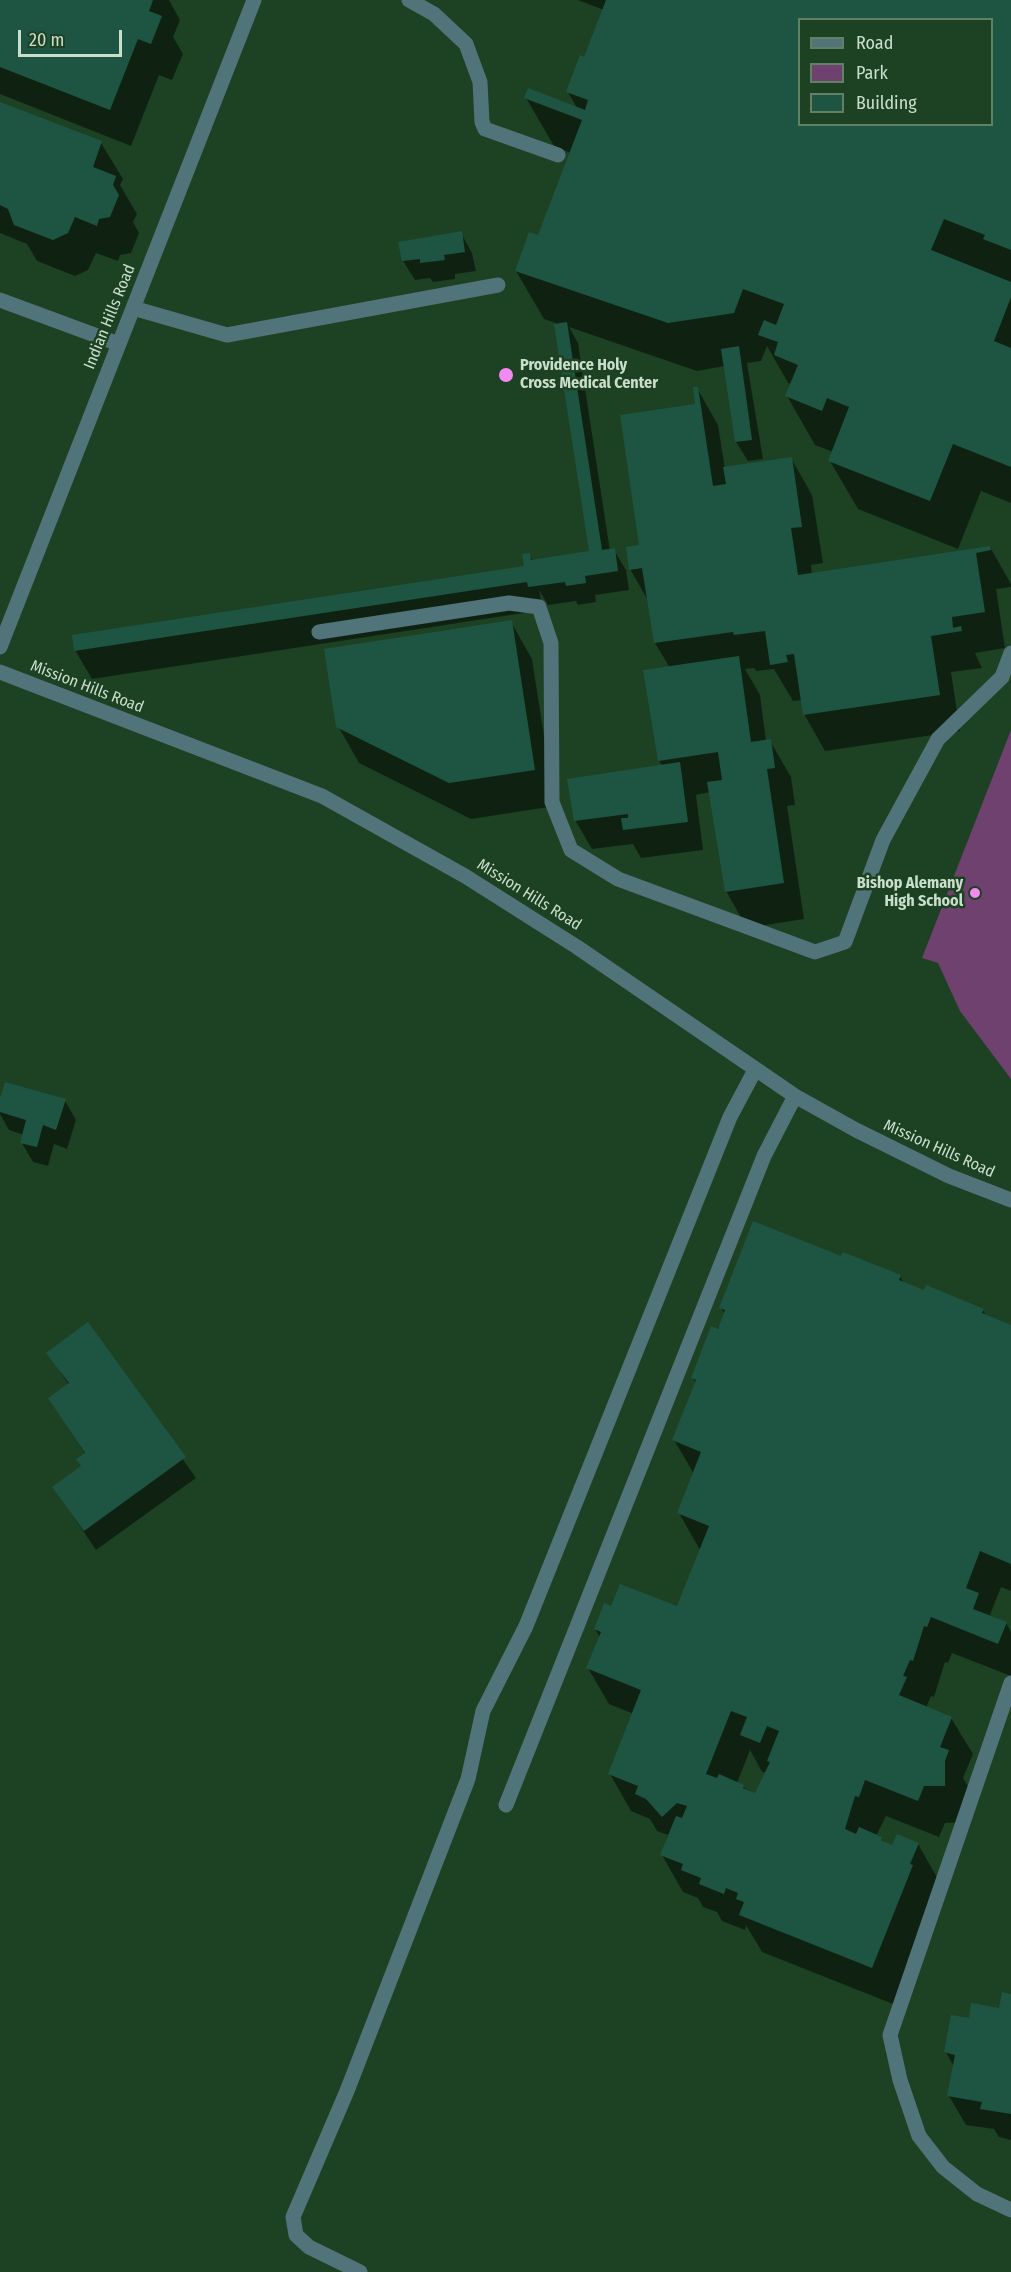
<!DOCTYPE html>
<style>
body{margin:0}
#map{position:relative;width:1011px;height:2272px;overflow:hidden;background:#1d4123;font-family:"Fira Sans Condensed",sans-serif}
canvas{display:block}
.legend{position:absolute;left:798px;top:18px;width:195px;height:108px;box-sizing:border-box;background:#1d4123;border:2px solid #628066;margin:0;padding:8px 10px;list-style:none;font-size:18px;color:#c9decb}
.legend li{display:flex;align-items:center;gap:12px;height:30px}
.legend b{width:30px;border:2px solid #628066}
.scale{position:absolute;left:18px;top:30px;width:104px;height:27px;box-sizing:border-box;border:3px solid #c9decb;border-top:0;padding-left:8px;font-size:18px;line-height:21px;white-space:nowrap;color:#c9decb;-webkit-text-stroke:4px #1d4123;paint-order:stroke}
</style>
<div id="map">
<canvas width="1011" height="2272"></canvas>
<ul class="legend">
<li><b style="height:8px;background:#50747a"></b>Road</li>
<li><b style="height:16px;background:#6f416f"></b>Park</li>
<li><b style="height:16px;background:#1e5542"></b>Building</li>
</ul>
<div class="scale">20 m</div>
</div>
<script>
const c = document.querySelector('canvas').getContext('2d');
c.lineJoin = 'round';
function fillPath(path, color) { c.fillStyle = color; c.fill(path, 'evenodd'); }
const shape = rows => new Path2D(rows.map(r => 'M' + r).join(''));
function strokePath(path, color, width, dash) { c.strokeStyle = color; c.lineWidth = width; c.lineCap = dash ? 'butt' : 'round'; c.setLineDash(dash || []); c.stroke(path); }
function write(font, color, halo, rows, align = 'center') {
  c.font = font + ' "Fira Sans Condensed",sans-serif'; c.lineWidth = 5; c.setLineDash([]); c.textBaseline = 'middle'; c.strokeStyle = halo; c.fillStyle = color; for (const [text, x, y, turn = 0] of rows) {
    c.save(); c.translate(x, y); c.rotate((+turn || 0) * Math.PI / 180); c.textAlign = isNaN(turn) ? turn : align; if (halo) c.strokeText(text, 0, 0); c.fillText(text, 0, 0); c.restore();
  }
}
fillPath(shape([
 [1011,730,1011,1079,960,1011,938,963,922,958]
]), '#6f416f');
fillPath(shape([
 [0,0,169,0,180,20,173,37,183,54,172,80,159,75,131,146,0,94],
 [578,0,1011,0,1011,503,981,491,958,549,858,509,830,461,833,452,815,445,787,396,792,384,788,383,767,346,761,361,747,363,763,459,748,461,736,442,725,366,697,371,569,327,578,343,610,551,614,550,626,570,629,590,595,595,596,602,578,605,576,601,548,605,539,590,543,610,92,679,75,650,526,567,529,554,533,561,591,553,556,323,544,319,516,271,539,237,571,153,554,146,526,98,577,108,568,92,585,59,604,10],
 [800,20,992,20,992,124,800,124],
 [0,104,101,143,123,179,120,185,137,214,133,222,139,233,131,253,120,255,118,261,96,253,88,270,75,276,37,261,27,244,0,233],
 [461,233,472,253,476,271,455,274,455,279,433,282,430,278,415,280,403,261],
 [697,388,718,425,725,469,791,458,812,495,823,563,811,565,812,574,990,547,1011,584,1011,587,996,589,1005,648,975,653,982,668,951,672,960,731,825,751,804,714,802,700,793,701,774,669,756,671,754,668,745,669,760,695,766,741,770,741,791,777,795,805,787,806,804,919,747,928,726,891,710,792,696,795,703,850,641,858,633,844,592,849,575,820,662,766,659,760,670,668,655,643,649,602,630,569,697,405],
 [511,622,532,659,555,806,471,819,359,763,338,726],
 [65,1101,76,1120,67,1149,54,1144,48,1166,33,1162,22,1143,24,1135,9,1130,0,1114,0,1103],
 [841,1258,900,1276,904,1284,983,1310,986,1316,1011,1326,1011,1591,1001,1587,990,1615,1006,1623,1011,1632,1011,1676,952,1653,948,1663,945,1662,934,1697,931,1696,926,1708,951,1718,973,1754,963,1778,969,1788,966,1822,945,1823,939,1837,886,1816,876,1836,893,1847,918,1844,939,1881,893,2004,762,1952,746,1925,745,1930,722,1921,717,1912,703,1907,698,1898,683,1892,662,1855,668,1835,657,1831,650,1819,631,1811,610,1774,634,1714,609,1704,588,1668,600,1637,595,1629,612,1608,678,1608,700,1550,679,1513,694,1474,674,1440,696,1383,692,1377,725,1315,721,1308],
 [750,1750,762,1772,766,1773,756,1795,737,1783],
 [87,1324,196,1478,96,1550,54,1488,82,1467,85,1454,50,1399,69,1385,48,1353],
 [1011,1996,1011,2140,999,2137,994,2129,966,2125,949,2096,954,2067,946,2052,970,2020,1000,2010]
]), '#0007');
fillPath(shape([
 [0,0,153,0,149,11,162,16,151,44,138,39,110,110,0,67],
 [606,0,1011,0,1011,250,983,239,985,235,944,219,931,250,1011,282,1011,297,994,341,1011,348,1011,467,953,444,930,501,828,461,849,407,827,398,822,411,785,396,798,365,774,355,778,342,758,335,764,320,776,325,784,304,743,289,734,313,668,323,515,271,529,232,538,235,582,120,524,98,528,88,585,110,588,100,566,92,580,55,584,57],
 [800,20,992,20,992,124,800,124],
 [0,102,102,141,93,167,116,176,113,185,119,195,110,217,99,219,97,226,75,217,68,233,53,240,14,225,8,209,0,205],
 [462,231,465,252,444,255,445,260,420,263,420,259,402,261,398,242],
 [567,322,602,550,615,548,618,571,585,576,586,583,566,586,565,582,528,587,527,582,74,651,72,635,524,566,522,554,530,553,531,560,589,551,554,324],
 [739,346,752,440,735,442,721,349],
 [693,387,698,387,713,486,726,484,723,467,792,457,802,527,791,528,798,575,990,546,991,550,976,553,985,612,952,617,953,628,961,626,962,631,931,636,940,695,803,715,794,654,786,655,788,662,770,665,765,631,734,635,733,632,654,643,642,568,629,570,626,547,639,545,620,415,695,404],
 [512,620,535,770,449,783,336,727,324,649],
 [739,656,751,742,771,739,775,768,767,769,784,883,725,892,707,782,722,780,718,752,658,761,643,670],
 [680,762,688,822,623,830,621,818,628,818,628,814,574,821,567,779],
 [5,1082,66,1099,56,1130,43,1125,37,1147,20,1143,26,1120,0,1112,0,1098],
 [753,1221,841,1256,843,1252,901,1275,899,1280,924,1290,926,1285,984,1309,982,1313,1011,1325,1011,1564,980,1551,966,1588,979,1593,973,1609,1007,1622,998,1644,931,1617,927,1627,924,1626,913,1661,910,1660,903,1676,907,1677,899,1695,952,1717,940,1747,949,1750,945,1761,945,1786,924,1786,918,1801,865,1780,859,1797,855,1796,845,1829,856,1834,859,1827,882,1837,881,1840,892,1845,897,1834,919,1843,910,1864,913,1865,872,1968,739,1915,744,1902,736,1899,738,1893,726,1888,724,1894,699,1884,701,1878,681,1870,683,1864,660,1855,676,1816,682,1818,687,1806,677,1803,662,1817,646,1799,635,1794,638,1786,608,1774,641,1690,586,1668,601,1632,594,1629,604,1603,611,1606,620,1584,677,1606,709,1526,677,1513,701,1452,672,1440,696,1380,691,1378,711,1326,718,1329,725,1310,719,1308],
 [731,1711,747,1717,740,1735,760,1743,767,1726,779,1731,767,1761,770,1762,755,1793,743,1788,744,1785,719,1774,717,1778,706,1774],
 [88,1322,186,1457,84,1531,52,1487,81,1466,76,1459,85,1453,48,1398,69,1383,46,1353],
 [1002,1992,1011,1994,1011,2114,980,2109,982,2102,947,2096,955,2055,944,2052,951,2015,969,2018,971,2003,999,2008]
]), '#1e5542');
strokePath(shape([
 [409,0,434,14,466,44,480,82,482,122,485,129,558,155],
 [0,300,119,344],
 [133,308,227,335,498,285],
 [319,632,509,603,539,607,551,643,552,802,571,850,618,879,815,952,845,942,883,840,938,739,1002,677,1011,653],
 [0,647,254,0],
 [0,672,322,796,465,876,577,947,795,1096,856,1130,949,1176,1011,1200],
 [1011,1683,890,2035,900,2080,919,2136,943,2167,977,2194,1011,2210],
 [506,1805,764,1156,795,1096],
 [360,2272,309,2247,296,2235,293,2217,347,2091,468,1779,483,1711,526,1626,730,1117,755,1070]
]), '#50747a', 15);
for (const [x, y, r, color] of [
 [506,375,8,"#f28af2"],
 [975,893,6,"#f28af2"]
]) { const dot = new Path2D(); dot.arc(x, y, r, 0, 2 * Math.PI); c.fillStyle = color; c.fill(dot); strokePath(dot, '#1d4123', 2); }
write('16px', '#c9decb', '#1d4123', [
 ["Indian Hills Road",110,317,-68],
 ["Mission Hills Road",87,687,21],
 ["Mission Hills Road",529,895,32],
 ["Mission Hills Road",939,1149,24]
]);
write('bold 16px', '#c9decb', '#1d4123', [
 ["Providence Holy",520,366],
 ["Cross Medical Center",520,384],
 ["Bishop Alemany",963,884,"right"],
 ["High School",963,902,"right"]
], 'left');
</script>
